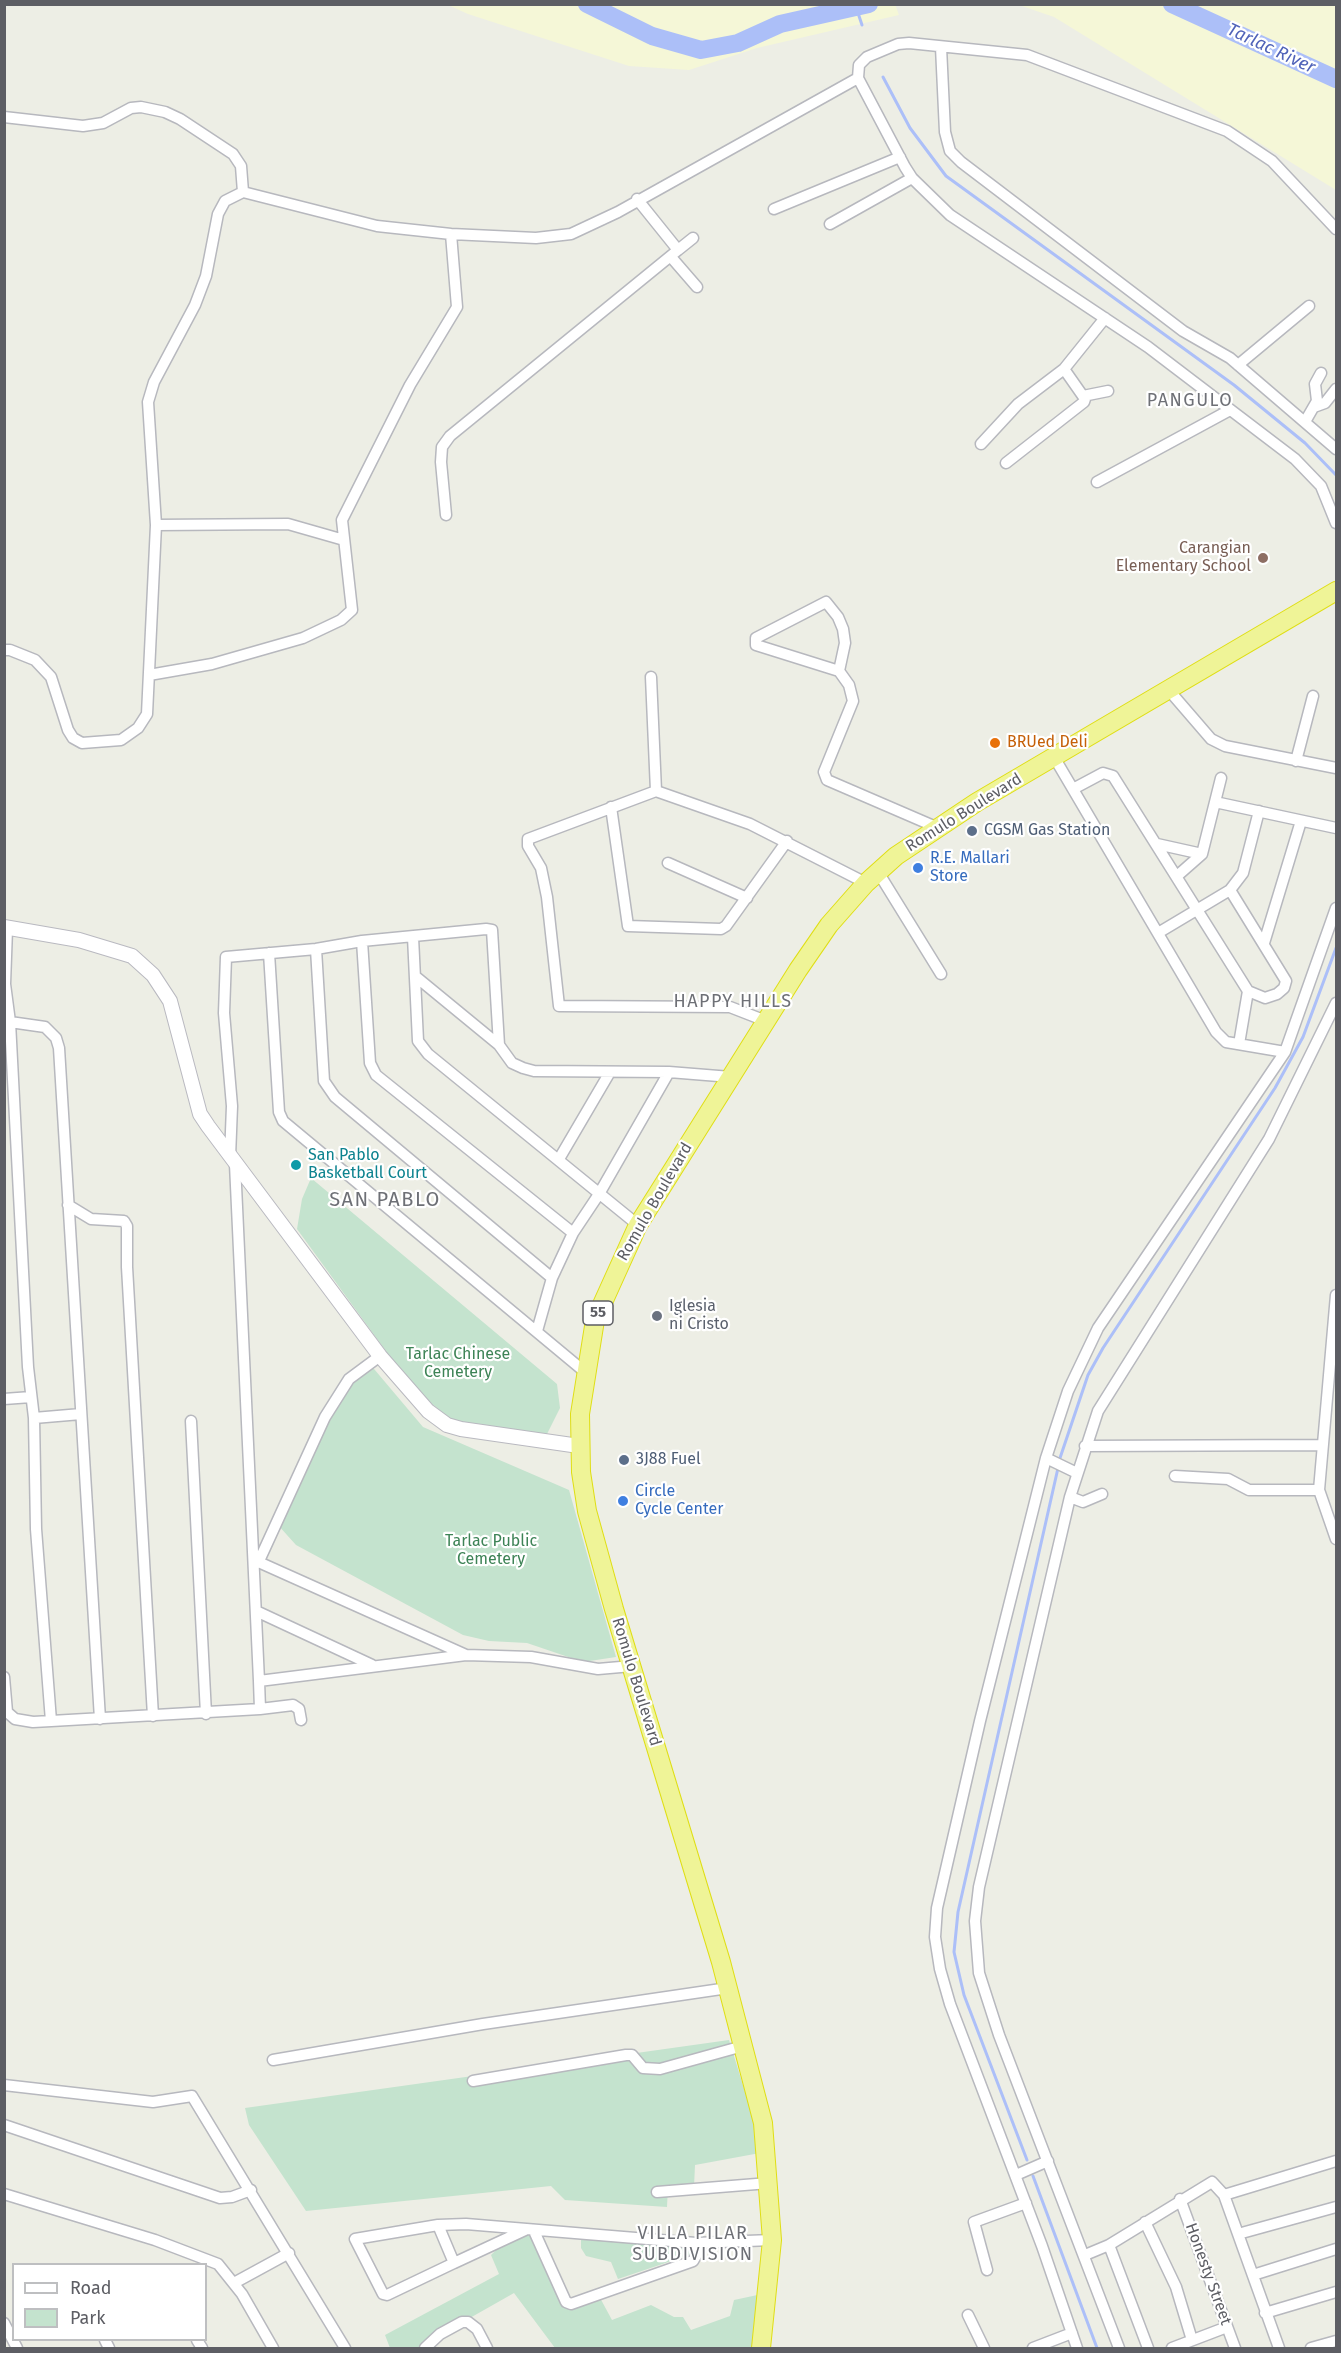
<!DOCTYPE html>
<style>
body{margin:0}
#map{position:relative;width:1341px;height:2353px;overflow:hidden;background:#edeee5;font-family:"Fira Sans",sans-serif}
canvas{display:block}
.frame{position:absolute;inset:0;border:6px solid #5d5e64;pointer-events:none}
.legend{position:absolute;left:12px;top:2263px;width:195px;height:78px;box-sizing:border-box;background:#fff;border:2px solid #bebfc1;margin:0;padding:8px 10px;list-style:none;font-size:18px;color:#5d5e64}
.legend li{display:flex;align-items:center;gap:12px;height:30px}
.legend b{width:30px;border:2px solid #bebfc1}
</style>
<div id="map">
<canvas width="1341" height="2353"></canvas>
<div class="frame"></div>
<ul class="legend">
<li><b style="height:8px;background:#fff"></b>Road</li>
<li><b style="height:16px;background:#c4e3ce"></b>Park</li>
</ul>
</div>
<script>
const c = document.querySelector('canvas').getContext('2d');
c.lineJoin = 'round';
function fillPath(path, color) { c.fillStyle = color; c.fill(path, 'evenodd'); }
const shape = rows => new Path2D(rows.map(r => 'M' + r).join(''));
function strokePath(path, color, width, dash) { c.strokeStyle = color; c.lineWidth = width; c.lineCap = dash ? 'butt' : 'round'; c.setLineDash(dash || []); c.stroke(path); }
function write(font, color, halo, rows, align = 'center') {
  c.font = font + ' "Fira Sans",sans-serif'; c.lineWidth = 4.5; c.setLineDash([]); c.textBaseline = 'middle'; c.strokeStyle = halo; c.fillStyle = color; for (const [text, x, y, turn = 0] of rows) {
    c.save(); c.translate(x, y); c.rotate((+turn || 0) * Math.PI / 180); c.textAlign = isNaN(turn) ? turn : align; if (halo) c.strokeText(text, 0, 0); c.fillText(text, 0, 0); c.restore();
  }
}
fillPath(shape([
 [311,1178,557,1384,560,1408,547,1434,456,1424,412,1387,297,1229,302,1199],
 [369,1363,423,1427,569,1490,616,1657,583,1662,527,1643,489,1641,463,1635,296,1545,278,1525,351,1377],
 [729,2040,751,2111,760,2153,695,2165,694,2187,668,2187,667,2207,565,2200,551,2186,306,2211,249,2125,245,2108],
 [528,2234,533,2238,570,2310,599,2296,612,2320,651,2305,674,2317,683,2317,691,2330,730,2316,734,2300,762,2294,752,2348,555,2348,514,2293,417,2348,390,2348,385,2335,499,2274,491,2255,503,2243],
 [581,2238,686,2246,692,2254,618,2279,611,2262,586,2256,581,2248]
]), '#c4e3ce');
fillPath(shape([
 [895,4,899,15,757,48,689,70,629,66,468,14,448,5],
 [1019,5,1336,5,1336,190,1054,17]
]), '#f5f7d7');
strokePath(shape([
 [856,7,862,25],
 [883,77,910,128,946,176,1234,385,1305,443,1336,475],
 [1060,1458,1088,1375,1103,1348,1275,1088,1303,1037,1336,948],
 [1027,2160,964,1995,954,1952,958,1912,1058,1468],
 [1033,2176,1097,2348]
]), '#acbff8', 3);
strokePath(shape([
 [587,4,652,36,701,50,738,43,780,24,869,4],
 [1172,4,1336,79]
]), '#acbff8', 18);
const street = shape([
 [941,47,945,132,950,151,961,162,1183,331,1230,358,1336,449],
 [4,117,83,126,103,123,131,108,141,107,165,112,180,119,233,154,241,166,243,192],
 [774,209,900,157],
 [830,224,912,178],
 [1336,229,1272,161,1227,131,1027,55,909,43,898,44,867,57,859,65,858,78,905,167,912,178,950,215,1148,347,1295,459,1321,486,1336,523],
 [678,250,693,238],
 [671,257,697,287],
 [1238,365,1309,306],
 [1083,396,1108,391],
 [1314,407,1325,403,1336,389],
 [1306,420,1317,401,1315,384,1321,373],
 [981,444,1018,404,1064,369,1105,318],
 [1006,463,1084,402,1085,399,1064,369],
 [1097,482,1230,410],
 [446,515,441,462,442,447,450,436,678,250,637,199],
 [156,525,288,524,344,540],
 [4,650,10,650,35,660,51,677,68,730,73,738,82,743,121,740,138,728,147,714,156,525,148,402,154,382,195,305,206,276,218,214,225,201,243,192,377,226,451,234,536,238,571,234,618,212,858,78],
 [839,671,845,643,843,629,838,617,826,602,756,638,756,645,839,671,849,685,853,701,824,772,827,780,936,827],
 [149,675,212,664,303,638,341,620,352,610,342,520,410,385,457,307,451,234],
 [651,677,656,791],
 [1167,688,1211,739,1225,746,1336,768],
 [1054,757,1216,1032,1226,1042,1285,1052],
 [1296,761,1313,696],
 [1073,789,1103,773,1113,776,1248,991,1265,998,1277,994,1284,988,1286,981,1230,890],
 [1215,802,1221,778],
 [611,807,628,926,721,929,726,926,787,841],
 [1157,844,1202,854],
 [668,863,747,898],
 [878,872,941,974],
 [1177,876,1202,854,1215,802,1336,828],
 [7,929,5,984,10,1022,28,1367,34,1418,36,1529,51,1721,260,1709,259,1681],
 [1158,933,1230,890,1243,873,1259,811],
 [413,937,418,1041,428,1054,638,1225],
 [362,941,370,1063,376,1075,573,1233],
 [1264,943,1301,821],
 [316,949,324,1081,335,1097,552,1278],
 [269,953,279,1112,283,1121,585,1372],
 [415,976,499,1045,512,1063,523,1068,534,1071,669,1072,731,1077],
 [766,1021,730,1007,559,1006,547,897,541,868,528,846,528,839,656,791,750,824,866,883],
 [10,1022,45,1027,56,1038,59,1048,100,1719],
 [1239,1044,1248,991],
 [230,1157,232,1106,224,1013,226,957,316,949,362,941,486,929,492,930,499,1045],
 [559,1159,610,1072],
 [235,1164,259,1681,466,1655],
 [68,1205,91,1219,124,1221,127,1226,127,1267,153,1716],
 [1336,1295,1319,1490,1336,1539],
 [537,1331,552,1278,573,1233,599,1194,669,1072],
 [4,1399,31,1397],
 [34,1418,81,1414],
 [191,1421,206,1714],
 [1085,1446,1322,1445],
 [1046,1458,1077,1473],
 [1175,1476,1228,1479,1249,1490,1319,1490],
 [1070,1497,1083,1502,1102,1494],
 [254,1560,466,1655,531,1657,598,1669,632,1666],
 [259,1561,325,1417,349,1379,380,1356],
 [256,1611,372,1665],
 [4,1677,7,1712,15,1719,33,1722,51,1721],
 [260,1709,293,1705,299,1709,301,1720],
 [273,2060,483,2024,728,1988],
 [473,2081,626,2055,632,2055,643,2068,660,2069,743,2046],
 [4,2085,153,2102,192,2096,345,2348],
 [4,2125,220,2198,232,2197,251,2190],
 [1016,2175,1048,2161],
 [657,2192,769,2183],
 [4,2194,155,2240,218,2264,242,2294,273,2348],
 [1224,2195,1336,2161],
 [1180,2199,1235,2348],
 [1145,2222,1176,2287,1192,2340],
 [438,2225,454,2263,525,2230],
 [534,2231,566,2302,571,2304,693,2261,697,2254,696,2243],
 [1238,2234,1336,2207],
 [1109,2245,1148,2348],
 [1085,2255,1109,2245,1212,2182,1224,2195,1279,2348],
 [454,2263,387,2295,383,2294,355,2239,438,2225,466,2224,696,2243,772,2240],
 [987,2270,974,2222,1026,2203],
 [1253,2275,1336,2249],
 [234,2283,289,2253],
 [1265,2313,1336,2292],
 [968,2315,984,2348],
 [4,2323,17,2348],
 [105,2340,109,2348],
 [197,2340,202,2348],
 [425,2348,440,2334,462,2322,468,2322,477,2329,487,2348],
 [1033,2348,1072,2333],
 [1077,2348,1042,2246,950,2004,940,1969,935,1937,937,1908,980,1721,1046,1458,1068,1391,1098,1328,1285,1052,1336,908],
 [1119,2348,999,2035,979,1973,975,1921,979,1887,1070,1497,1098,1411,1269,1139,1336,1003],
 [1172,2348,1227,2327],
 [1311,2348,1336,2341]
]);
const secondary = shape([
 [4,927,79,940,132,956,153,975,170,1001,200,1114,208,1126,380,1356,428,1411,447,1425,461,1429,579,1446]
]);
const highway = shape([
 [761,2348,772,2240,763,2123,721,1962,614,1609,587,1511,581,1472,580,1414,595,1320,638,1225,798,970,829,925,866,883,896,856,977,802,1336,591]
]);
strokePath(street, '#b7b8be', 13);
strokePath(secondary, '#b9b9c0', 16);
strokePath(highway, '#dfde14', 20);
strokePath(street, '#fff', 10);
strokePath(secondary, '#fff', 14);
strokePath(highway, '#eff497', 18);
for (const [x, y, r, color] of [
 [1263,558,6,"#8d6e63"],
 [995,743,6,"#e8710a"],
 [972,831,6,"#5c6f8a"],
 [918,868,6,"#3f7fe0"],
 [296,1165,6,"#0f9aa8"],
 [657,1316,6,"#6b7280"],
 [624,1460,6,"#5c6f8a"],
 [623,1501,6,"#3f7fe0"]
]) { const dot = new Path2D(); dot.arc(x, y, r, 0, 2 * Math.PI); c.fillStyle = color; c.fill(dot); strokePath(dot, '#fff', 2); }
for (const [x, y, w] of [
 [598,1313,30]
]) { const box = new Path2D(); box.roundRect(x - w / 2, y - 12, w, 24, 4.5); c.fillStyle = '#fff'; c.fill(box); strokePath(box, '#5d5e64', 1.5); }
write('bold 15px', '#5d5e64', null, [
 ["55",598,1313]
]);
write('16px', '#785e54', '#fff', [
 ["Carangian",1251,549],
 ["Elementary School",1251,567]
], 'right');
write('16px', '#c56008', '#fff', [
 ["BRUed Deli",1007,743]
], 'left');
write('16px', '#5d5e64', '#fff', [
 ["Romulo Boulevard",964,813,-32],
 ["Romulo Boulevard",655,1202,-60],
 ["Romulo Boulevard",636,1682,73],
 ["Honesty Street",1208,2274,70]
]);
write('16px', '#4e5e75', '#fff', [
 ["CGSM Gas Station",984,831],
 ["3J88 Fuel",636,1460]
], 'left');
write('16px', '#366cbe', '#fff', [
 ["R.E. Mallari",930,859],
 ["Store",930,877],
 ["Circle",635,1492],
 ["Cycle Center",635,1510]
], 'left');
write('16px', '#0d838f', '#fff', [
 ["San Pablo",308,1156],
 ["Basketball Court",308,1174]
], 'left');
write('16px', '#5b616d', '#fff', [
 ["Iglesia",669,1307],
 ["ni Cristo",669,1325]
], 'left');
write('16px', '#3d8356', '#fff', [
 ["Tarlac Chinese",458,1355],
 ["Cemetery",458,1373],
 ["Tarlac Public",491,1542],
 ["Cemetery",491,1560]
]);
write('italic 18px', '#5063b9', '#fff', [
 ["Tarlac River",1271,49,25]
]);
c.letterSpacing = '1.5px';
write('18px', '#6e7076', '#fff', [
 ["PANGULO",1190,401],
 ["HAPPY HILLS",733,1002],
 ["VILLA PILAR",693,2234],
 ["SUBDIVISION",693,2255]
]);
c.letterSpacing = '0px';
c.letterSpacing = '1.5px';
write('20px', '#6e7076', '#fff', [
 ["SAN PABLO",385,1200]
]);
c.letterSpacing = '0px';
</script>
